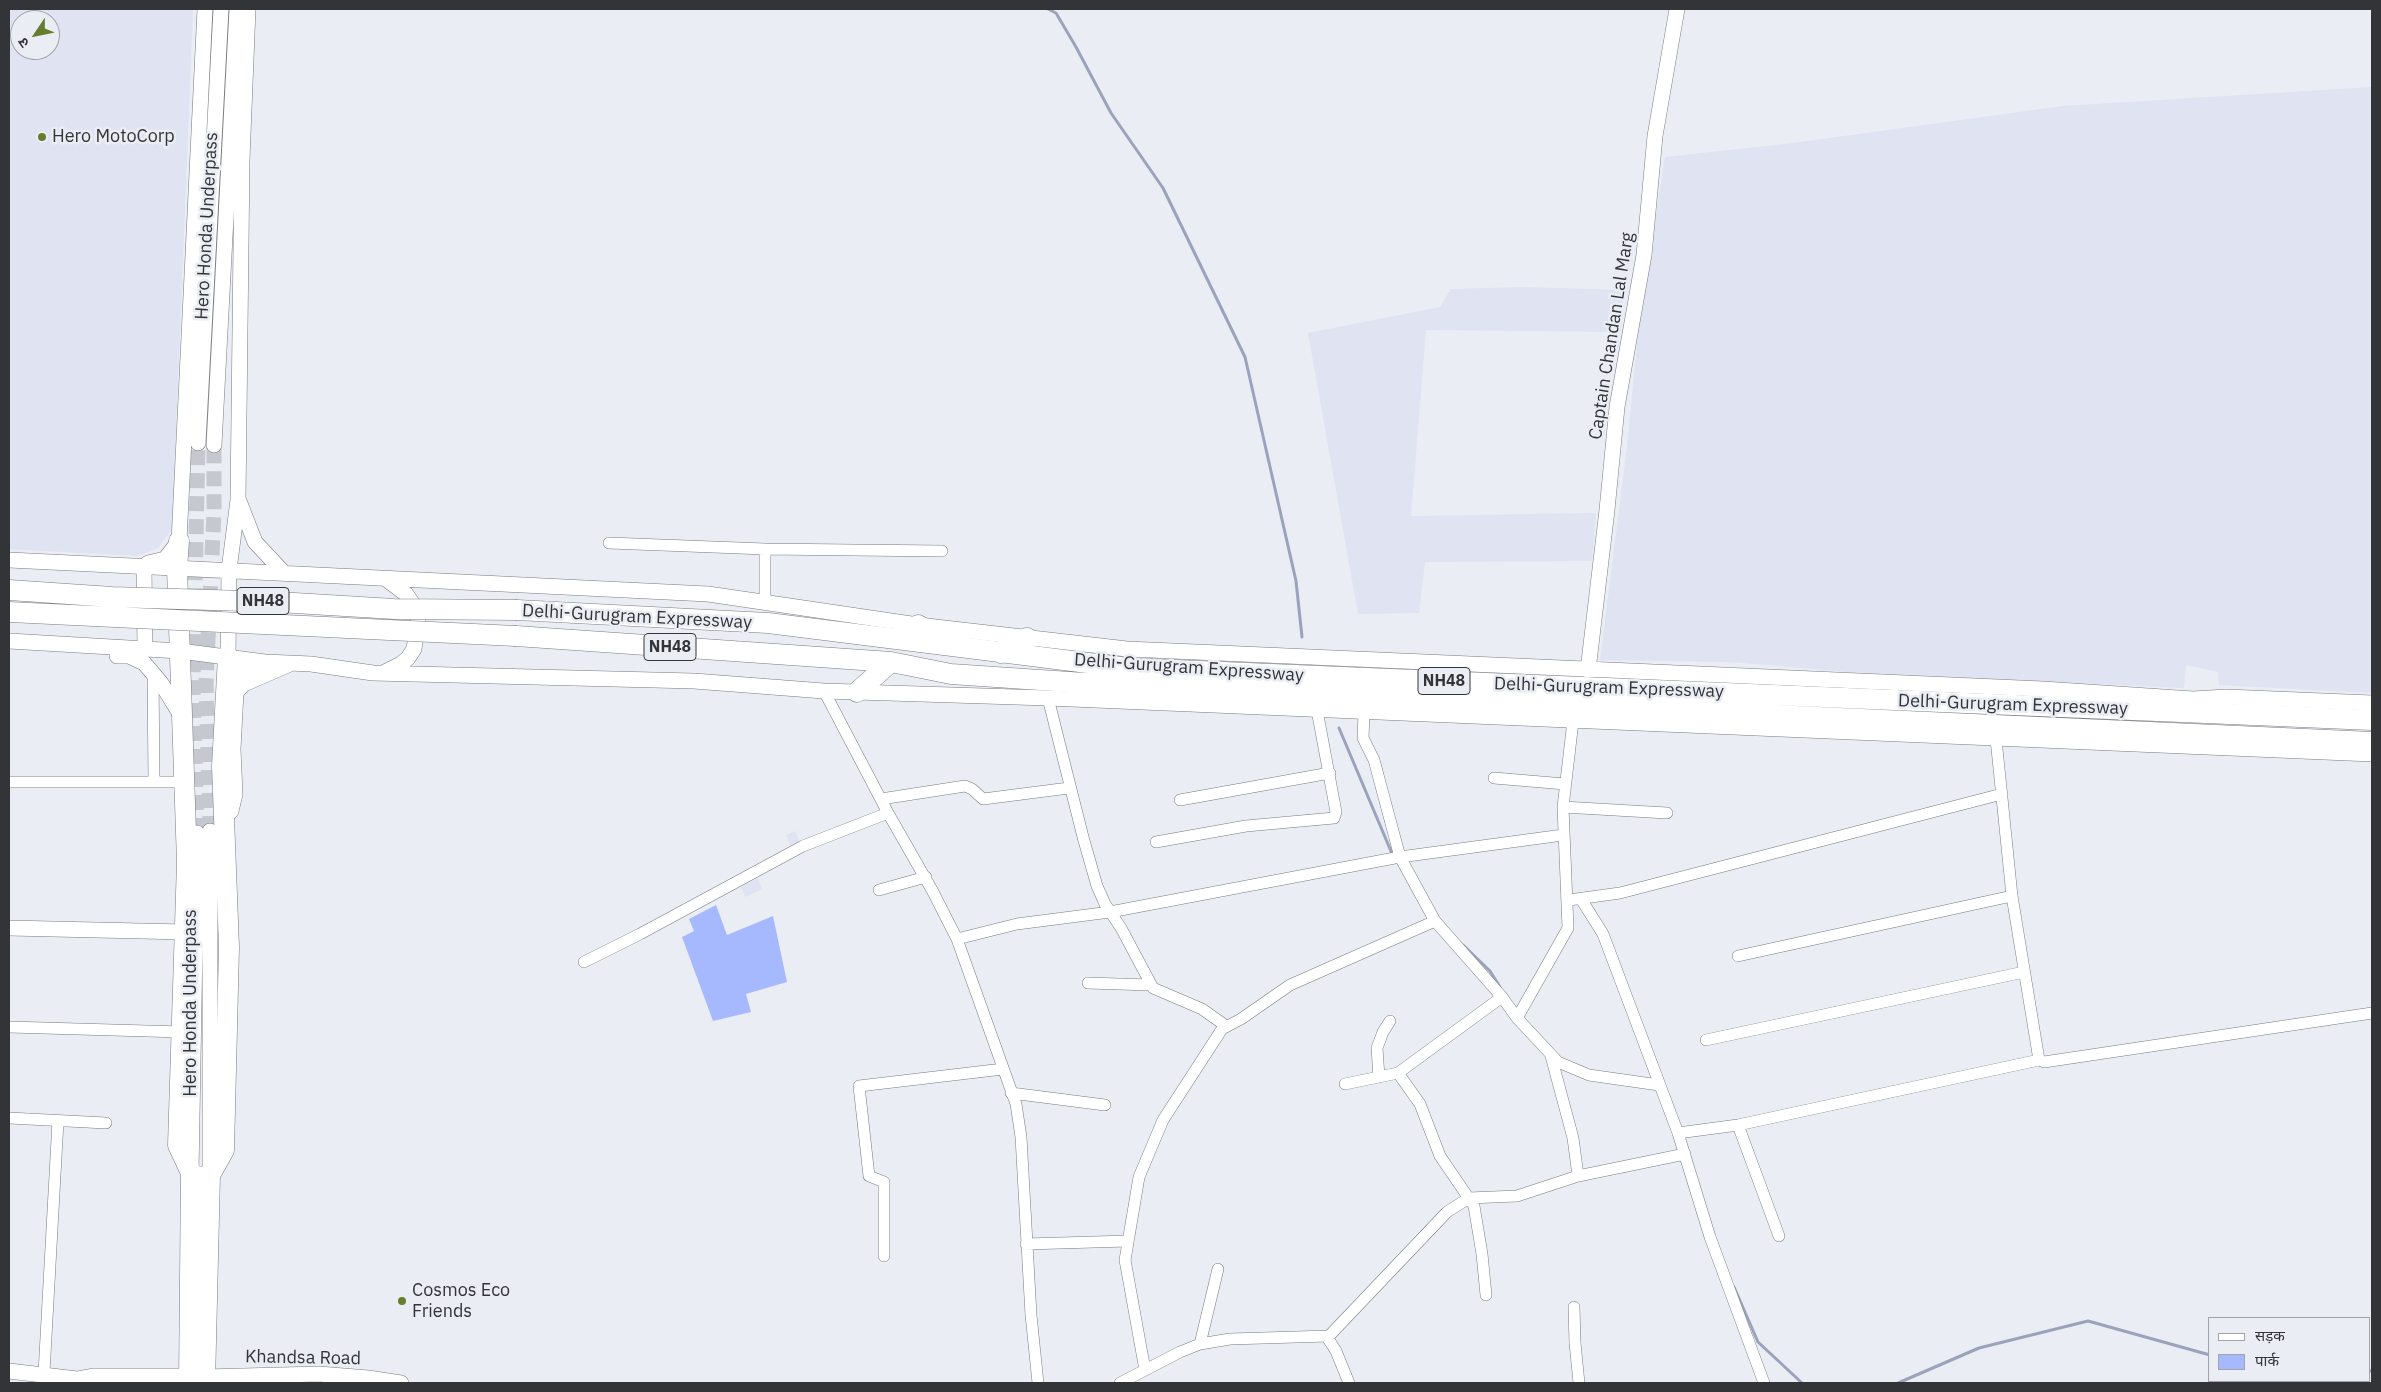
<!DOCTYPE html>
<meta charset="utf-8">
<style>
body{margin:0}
#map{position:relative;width:2381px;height:1392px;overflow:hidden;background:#eaedf4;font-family:"IBM Plex Sans","Noto Sans Devanagari",sans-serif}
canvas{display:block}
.frame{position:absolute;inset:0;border:10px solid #333437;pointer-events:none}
.legend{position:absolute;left:2208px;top:1317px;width:162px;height:65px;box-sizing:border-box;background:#eaedf4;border:1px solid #a1a3a8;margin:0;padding:6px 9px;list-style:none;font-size:15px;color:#333437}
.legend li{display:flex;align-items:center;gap:10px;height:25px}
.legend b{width:25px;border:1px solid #a1a3a8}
.north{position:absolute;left:10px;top:10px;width:50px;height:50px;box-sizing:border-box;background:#eaedf4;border:1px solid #a1a3a8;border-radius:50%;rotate:236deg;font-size:14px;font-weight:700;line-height:20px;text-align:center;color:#333437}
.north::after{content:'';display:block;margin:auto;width:18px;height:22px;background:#677d2e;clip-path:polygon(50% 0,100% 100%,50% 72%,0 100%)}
</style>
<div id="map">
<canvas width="2381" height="1392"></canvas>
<div class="frame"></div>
<ul class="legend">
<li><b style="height:6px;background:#fff"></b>सड़क</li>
<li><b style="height:14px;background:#a7b9fe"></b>पार्क</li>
</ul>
<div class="north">उ</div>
</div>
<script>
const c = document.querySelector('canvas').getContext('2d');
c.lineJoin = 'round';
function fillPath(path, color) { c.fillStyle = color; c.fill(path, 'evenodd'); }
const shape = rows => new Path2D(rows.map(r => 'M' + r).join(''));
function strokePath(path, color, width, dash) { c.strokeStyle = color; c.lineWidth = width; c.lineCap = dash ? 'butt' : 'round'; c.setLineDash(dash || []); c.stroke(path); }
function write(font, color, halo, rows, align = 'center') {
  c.font = font + ' "IBM Plex Sans",sans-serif'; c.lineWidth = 5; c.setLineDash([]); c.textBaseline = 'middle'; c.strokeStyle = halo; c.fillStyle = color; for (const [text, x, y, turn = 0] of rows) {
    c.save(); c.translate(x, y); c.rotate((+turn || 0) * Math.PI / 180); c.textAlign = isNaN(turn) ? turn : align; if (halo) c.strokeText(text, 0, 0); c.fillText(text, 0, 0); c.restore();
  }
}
fillPath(shape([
 [9,9,193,9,172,529,158,548,138,556,9,549],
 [20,20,50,20,50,50,20,50],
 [2372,87,2372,693,2219,685,2218,672,2186,665,2184,688,1847,672,1731,662,1600,660,1627,447,1639,325,1665,157,1793,143,2063,106],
 [1523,287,1624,290,1621,332,1426,330,1411,516,1596,513,1592,561,1425,562,1419,613,1358,614,1308,333,1440,307,1451,289],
 [795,831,800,842,791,847,786,835],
 [758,878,762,889,745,897,741,887]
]), '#dfe3f2');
fillPath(shape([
 [716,905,727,935,773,916,787,982,746,994,751,1012,713,1021,682,937,694,931,689,919]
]), '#a7b9fe');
strokePath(shape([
 [1048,9,1056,13,1076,47,1111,113,1163,188,1245,357,1296,581,1302,637],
 [1339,728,1393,856],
 [1463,945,1490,971,1500,987],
 [1734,1287,1758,1342,1802,1383],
 [2370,1371,2372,1371],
 [1898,1383,1979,1348,2088,1321,2210,1355]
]), '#9ba3bc', 3);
strokePath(shape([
 [210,831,206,682,214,512,214,445],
 [197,833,193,684,198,443]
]), '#c5c8ce', 15, [15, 8]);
const street = shape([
 [609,543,765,549,942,551],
 [765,549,765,602],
 [153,671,154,782],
 [824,691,888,813,932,890,957,939,1016,1104,1021,1137,1031,1315,1038,1383],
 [1048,698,1083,837,1097,886,1105,904,1121,928,1153,988,1202,1009,1226,1026],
 [1364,713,1363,738,1374,760,1400,857,1435,921,1502,997,1517,1018,1558,1062,1589,1075,1659,1085],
 [1996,739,2012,896,2039,1060,2044,1062,2372,1013],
 [1494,778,1565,784],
 [9,782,186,782],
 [881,799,965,786,972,789,983,799,1069,788],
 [1180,800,1330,773],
 [1563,807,1667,813],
 [1156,842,1246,826,1334,818,1336,812,1317,710],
 [879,890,926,877],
 [1581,899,1603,934,1678,1133,1710,1237,1764,1383],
 [1569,900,1620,893,2002,794],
 [957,939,1017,924,1110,912,1400,857,1563,835],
 [1738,956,2012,896],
 [584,962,640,934,803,846,888,813],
 [1088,983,1150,985],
 [1517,1018,1568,928,1563,807,1573,721],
 [9,1027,182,1032],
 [1706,1040,2024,972],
 [1551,1056,1573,1138,1578,1176],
 [1398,1073,1420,1104,1440,1156,1474,1206,1482,1254,1486,1295],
 [1379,1077,1377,1048,1383,1032,1390,1021],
 [1345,1084,1398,1073,1502,997],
 [1011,1093,1105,1105],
 [9,1118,106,1123],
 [1738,1125,1779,1236],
 [1678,1133,1738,1125,2039,1060],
 [1026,1244,1128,1241],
 [884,1256,884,1182,869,1176,859,1086,1003,1069],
 [1574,1307,1575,1343,1579,1383],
 [1327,1337,1336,1351,1349,1383],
 [1200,1344,1218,1269],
 [1145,1370,1125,1260,1139,1177,1163,1120,1222,1029,1241,1019,1290,985,1435,921],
 [44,1373,58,1121],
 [1120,1383,1180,1352,1200,1344,1230,1339,1329,1336,1447,1212,1469,1198,1517,1196,1578,1176,1685,1154]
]);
const secondary = shape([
 [198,443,221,9],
 [214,445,237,9],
 [239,501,255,542,284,573],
 [9,560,708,594,918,625,1127,649,2043,689,2193,699,2226,697,2372,703],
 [148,563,165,559,179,541,205,9],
 [144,567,145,648],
 [9,641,180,651,265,662,311,664,373,673,694,681,824,691,1048,698,2372,754],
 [117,656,129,656,144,663,161,683,182,717],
 [228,657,229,570,238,500,242,160,248,9],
 [1588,670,1607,510,1617,407,1644,255,1655,136,1677,9],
 [385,672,401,664,408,658,414,649,419,613,406,594,386,579],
 [226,677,264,662],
 [224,817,231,811,235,794,233,749,236,692,244,684,290,664],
 [197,833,191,1173,210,1175,210,831],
 [9,928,185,932],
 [9,1371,77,1379,93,1376,189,1376],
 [205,1377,319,1374,368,1378,401,1383]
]);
const highway = shape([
 [179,541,177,568,187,862,178,1145,191,1173,189,1383],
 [517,610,768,623,1128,668,2372,720],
 [918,625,949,642],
 [516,636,891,662,951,674,1129,686,2372,742],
 [1001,653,1027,638],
 [857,692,891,662],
 [205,1383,210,1175,224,1150,229,947,222,766,228,657]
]);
strokePath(street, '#797b82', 12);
strokePath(secondary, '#797b82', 16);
strokePath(highway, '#797b82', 21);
strokePath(street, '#fff', 11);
strokePath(secondary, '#fff', 15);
strokePath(highway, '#fff', 20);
const highwayBridge = shape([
 [9,590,112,597,278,602,394,609,517,610],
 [9,612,516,636]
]);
strokePath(highwayBridge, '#797b82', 21, []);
strokePath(highwayBridge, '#fff', 20);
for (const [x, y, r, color] of [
 [42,137,5,"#677d2e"],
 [402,1301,5,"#677d2e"]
]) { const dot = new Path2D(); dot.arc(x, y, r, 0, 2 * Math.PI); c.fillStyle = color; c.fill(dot); strokePath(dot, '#eaedf4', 2); }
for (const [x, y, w] of [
 [263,601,52],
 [670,647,52],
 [1444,681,52]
]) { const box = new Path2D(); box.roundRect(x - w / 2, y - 13.5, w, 27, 4); c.fillStyle = '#eaedf4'; c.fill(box); strokePath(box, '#333437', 1); }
write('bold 16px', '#333437', null, [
 ["NH48",263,601],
 ["NH48",670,647],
 ["NH48",1444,681]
]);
write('18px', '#333437', '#eaedf4', [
 ["Hero MotoCorp",52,137],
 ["Cosmos Eco",412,1291],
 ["Friends",412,1312]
], 'left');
write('18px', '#333437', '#eaedf4', [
 ["Hero Honda Underpass",207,226,-87],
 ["Captain Chandan Lal Marg",1612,336,-81],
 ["Delhi-Gurugram Expressway",637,617,3],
 ["Delhi-Gurugram Expressway",1189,668,4],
 ["Delhi-Gurugram Expressway",1609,688,2],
 ["Delhi-Gurugram Expressway",2013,705,2],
 ["Hero Honda Underpass",191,1003,-90],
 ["Khandsa Road",303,1358,1]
]);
</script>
